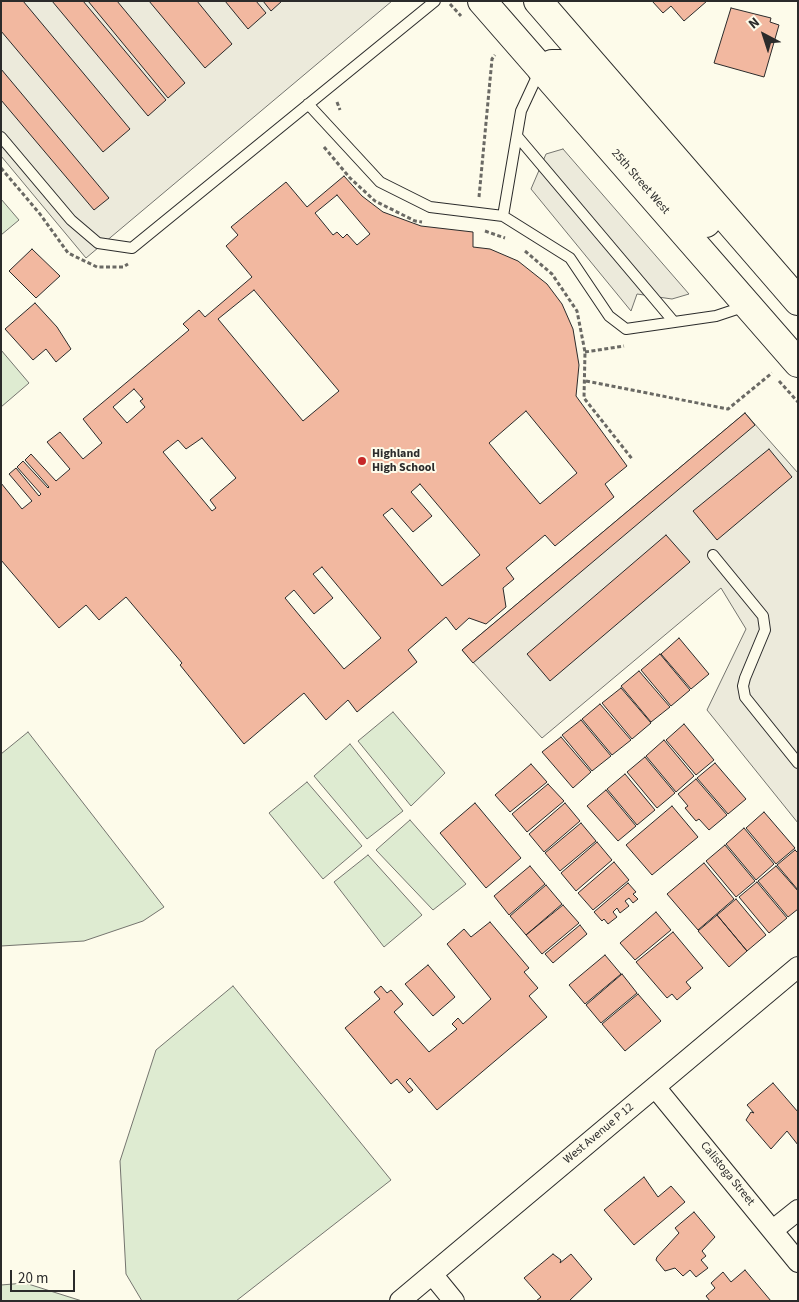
<!DOCTYPE html>
<style>
body{margin:0}
#map{position:relative;width:799px;height:1302px;overflow:hidden;background:#fdfbea;font-family:"Source Sans 3",sans-serif}
canvas{display:block}
.frame{position:absolute;inset:0;border:2px solid #2b2b2b;pointer-events:none}
.north{position:absolute;left:739px;top:10px;width:50px;height:50px;-webkit-text-stroke:4px #fdfbea;paint-order:stroke;rotate:320deg;font-size:14px;font-weight:700;line-height:20px;text-align:center;color:#2b2b2b}
.north::after{content:'';display:block;margin:auto;width:18px;height:22px;background:#2b2b2b;clip-path:polygon(50% 0,100% 100%,50% 72%,0 100%)}
.scale{position:absolute;left:10px;top:1270px;width:65px;height:22px;box-sizing:border-box;border:2px solid #2b2b2b;border-top:0;padding-left:6px;font-size:15px;line-height:18px;white-space:nowrap;color:#2b2b2b;-webkit-text-stroke:4px #fdfbea;paint-order:stroke}
</style>
<div id="map">
<canvas width="799" height="1302"></canvas>
<div class="frame"></div>
<div class="north">N</div>
<div class="scale">20 m</div>
</div>
<script>
const c = document.querySelector('canvas').getContext('2d');
c.lineJoin = 'round';
function fillPath(path, color) { c.fillStyle = color; c.fill(path, 'evenodd'); }
const shape = rows => new Path2D(rows.map(r => 'M' + r).join(''));
function strokePath(path, color, width, dash) { c.strokeStyle = color; c.lineWidth = width; c.lineCap = dash ? 'butt' : 'round'; c.setLineDash(dash || []); c.stroke(path); }
function write(font, color, halo, rows, align = 'center') {
  c.font = font + ' "Source Sans 3",sans-serif'; c.lineWidth = 4; c.setLineDash([]); c.textBaseline = 'middle'; c.strokeStyle = halo; c.fillStyle = color; for (const [text, x, y, turn = 0] of rows) {
    c.save(); c.translate(x, y); c.rotate((+turn || 0) * Math.PI / 180); c.textAlign = isNaN(turn) ? turn : align; if (halo) c.strokeText(text, 0, 0); c.fillText(text, 0, 0); c.restore();
  }
}
const green = shape([
 [1,199,19,220,1,235,1,199],
 [1,350,29,383,1,407,1,350],
 [393,712,445,773,411,806,358,741,393,712],
 [28,732,164,907,143,921,84,941,1,946,1,754,28,732],
 [350,744,403,811,367,839,314,776,350,744],
 [307,782,362,846,323,879,269,813,307,782],
 [410,820,466,884,433,910,376,850,410,820],
 [368,855,422,915,384,947,334,882,368,855],
 [233,986,391,1180,236,1301,142,1301,126,1274,120,1161,156,1050,233,986],
 [25,1283,82,1301,1,1301,1,1285,25,1283]
]);
fillPath(green, '#deebd1');
strokePath(green, '#74746e', 1);
const parking = shape([
 [1,1,392,1,86,258,1,156,1,1],
 [563,149,689,294,672,299,637,294,631,311,531,189,546,154,563,149],
 [745,413,798,473,798,823,707,710,746,629,721,588,542,738,462,650,745,413]
]);
fillPath(parking, '#eceadb');
strokePath(parking, '#74746e', 1);
const building = shape([
 [1,1,23,1,130,129,103,152,1,31,1,1],
 [52,1,83,1,166,100,148,116,52,1],
 [88,1,117,1,185,83,168,98,88,1],
 [149,1,197,1,232,44,205,68,149,1],
 [225,1,256,1,266,13,248,29,225,1],
 [263,1,282,1,271,11,263,1],
 [652,1,707,1,684,21,671,6,663,13,652,1],
 [731,8,771,18,770,22,779,25,764,77,714,63,731,8],
 [1,69,109,198,94,210,1,100,1,69],
 [344,176,362,196,383,212,421,226,473,232,473,247,490,249,518,261,547,284,562,304,573,329,579,365,576,396,627,466,605,484,614,497,555,546,545,535,506,568,514,579,503,588,506,607,486,624,469,618,456,630,446,617,408,650,417,662,357,712,348,700,326,720,304,693,244,744,180,665,182,663,126,597,99,620,86,605,59,628,1,560,1,483,22,509,32,501,9,474,16,468,39,496,41,494,17,467,23,461,48,488,49,487,25,460,31,454,56,481,70,469,47,442,60,432,83,459,102,443,83,419,189,330,183,324,199,310,205,317,252,277,226,246,238,235,231,227,286,182,307,207,344,176],
 [337,195,370,234,357,245,347,234,343,238,337,232,333,235,315,213,337,195],
 [254,290,339,391,303,421,218,319,254,290],
 [134,389,143,399,140,401,145,407,127,423,113,407,134,389],
 [526,411,577,473,540,504,489,443,526,411],
 [202,438,236,478,210,500,216,508,212,511,163,452,178,440,186,449,202,438],
 [420,484,480,555,442,586,383,515,392,508,413,532,432,516,411,492,420,484],
 [322,567,381,638,344,669,285,598,294,590,314,614,333,598,313,574,322,567],
 [32,249,60,276,36,298,9,271,32,249],
 [35,303,57,327,71,349,56,362,46,349,33,360,5,329,35,303],
 [745,413,755,425,473,663,462,650,745,413],
 [769,449,792,477,717,540,693,511,769,449],
 [666,535,690,562,550,681,527,654,666,535],
 [679,638,709,674,691,689,661,654,679,638],
 [660,654,690,690,671,706,641,670,660,654],
 [639,671,670,707,651,722,621,686,639,671],
 [621,688,651,723,632,739,602,703,621,688],
 [600,704,631,740,612,755,582,719,600,704],
 [581,720,611,756,592,771,562,735,581,720],
 [684,724,714,760,696,775,666,740,684,724],
 [561,737,591,772,573,788,542,752,561,737],
 [664,740,694,776,676,792,646,756,664,740],
 [645,757,675,793,657,808,627,772,645,757],
 [715,763,746,799,728,814,697,778,715,763],
 [531,764,547,782,510,812,495,795,531,764],
 [625,774,655,810,637,825,607,789,625,774],
 [696,779,727,815,709,830,699,819,696,821,685,808,688,806,678,794,696,779],
 [548,784,564,801,527,832,512,814,548,784],
 [606,790,636,826,618,841,587,806,606,790],
 [475,803,521,858,486,888,440,833,475,803],
 [565,803,580,821,544,852,529,834,565,803],
 [672,806,698,837,652,875,626,845,672,806],
 [764,812,795,848,776,864,746,828,764,812],
 [581,823,596,841,560,871,545,853,581,823],
 [744,828,774,864,756,880,726,844,744,828],
 [597,842,612,860,576,891,561,873,597,842],
 [725,845,755,881,736,897,706,861,725,845],
 [795,850,798,853,798,890,777,865,795,850],
 [614,862,629,880,593,910,578,893,614,862],
 [704,863,734,899,698,930,667,894,704,863],
 [530,866,545,884,509,915,494,896,530,866],
 [776,866,798,891,798,909,788,917,758,881,776,866],
 [757,882,787,918,769,933,739,897,757,882],
 [628,883,636,892,633,894,638,899,633,903,629,898,625,901,629,906,620,913,617,908,613,912,617,917,608,924,604,919,602,921,594,912,628,883],
 [546,885,562,904,526,935,510,916,546,885],
 [736,899,766,935,747,951,717,915,736,899],
 [563,905,579,923,542,954,526,935,563,905],
 [656,912,671,930,635,960,620,943,656,912],
 [717,915,747,951,729,967,698,931,717,915],
 [490,922,529,968,524,972,538,988,529,996,547,1017,437,1110,410,1078,406,1082,413,1090,409,1093,397,1079,391,1084,345,1028,380,999,374,992,381,986,387,993,391,990,403,1004,394,1012,429,1052,457,1029,452,1024,458,1018,463,1024,491,999,447,944,464,929,471,937,490,922],
 [580,925,587,934,553,963,545,954,580,925],
 [673,932,703,968,686,982,691,988,677,1000,672,994,667,998,636,962,673,932],
 [605,955,621,974,585,1004,569,985,605,955],
 [428,965,455,997,433,1016,405,984,428,965],
 [622,974,637,993,601,1023,586,1005,622,974],
 [638,994,661,1021,625,1051,602,1024,638,994],
 [773,1083,798,1112,798,1145,787,1131,771,1149,746,1120,751,1112,754,1113,747,1105,773,1083],
 [644,1177,658,1197,671,1186,685,1202,634,1245,604,1210,644,1177],
 [694,1212,715,1237,702,1251,706,1256,701,1260,708,1268,696,1277,690,1270,683,1276,675,1268,665,1271,656,1260,657,1257,679,1233,675,1228,694,1212],
 [553,1254,561,1260,560,1263,571,1254,592,1279,569,1301,536,1301,541,1297,524,1278,553,1254],
 [745,1270,771,1301,710,1301,706,1296,715,1288,711,1283,723,1272,731,1282,745,1270]
]);
fillPath(building, '#f2b8a0');
strokePath(building, '#2b2b2b', 1);
const service = shape([
 [308,104,380,182,430,207,503,216,570,258,609,316,626,329,716,316,746,306],
 [517,136,674,322],
 [1,137,71,220,98,243,132,248,435,1],
 [503,216,521,111,540,70],
 [713,555,763,616,765,630,745,678,743,686,745,697,798,763]
]);
const minor = shape([
 [655,1087,798,1262],
 [773,1230,798,1210],
 [432,1274,454,1301],
 [400,1301,798,967]
]);
const secondary = shape([
 [482,1,798,363],
 [538,1,798,301],
 [541,69,552,64,560,64,571,74,706,223]
]);
strokePath(service, '#2b2b2b', 12);
strokePath(minor, '#2b2b2b', 22);
strokePath(secondary, '#2b2b2b', 30);
strokePath(shape([
 [450,4,461,16],
 [337,102,340,110],
 [324,147,350,178,375,201,415,221,422,222],
 [1,168,40,214,68,253,97,267,123,267,128,264],
 [479,197,492,59,495,55],
 [485,231,505,238],
 [525,251,552,274,577,311,585,352,584,398,633,460],
 [585,352,624,346],
 [586,381,728,409,772,373],
 [779,381,798,402]
]), '#6a6964', 3, [4, 2.5]);
strokePath(service, '#fdfbea', 10);
strokePath(minor, '#fdfbea', 20);
strokePath(secondary, '#fdfbea', 28);
for (const [x, y, r, color] of [
 [362,461,5,"#c62828"]
]) { const dot = new Path2D(); dot.arc(x, y, r, 0, 2 * Math.PI); c.fillStyle = color; c.fill(dot); strokePath(dot, '#fdfbea', 2); }
write('12px', '#2b2b2b', '#fdfbea', [
 ["25th Street West",640,182,49],
 ["West Avenue P 12",599,1134,-40],
 ["Calistoga Street",727,1174,51]
]);
write('bold 12px', '#2b2b2b', '#fdfbea', [
 ["Highland",372,454],
 ["High School",372,468]
], 'left');
</script>
